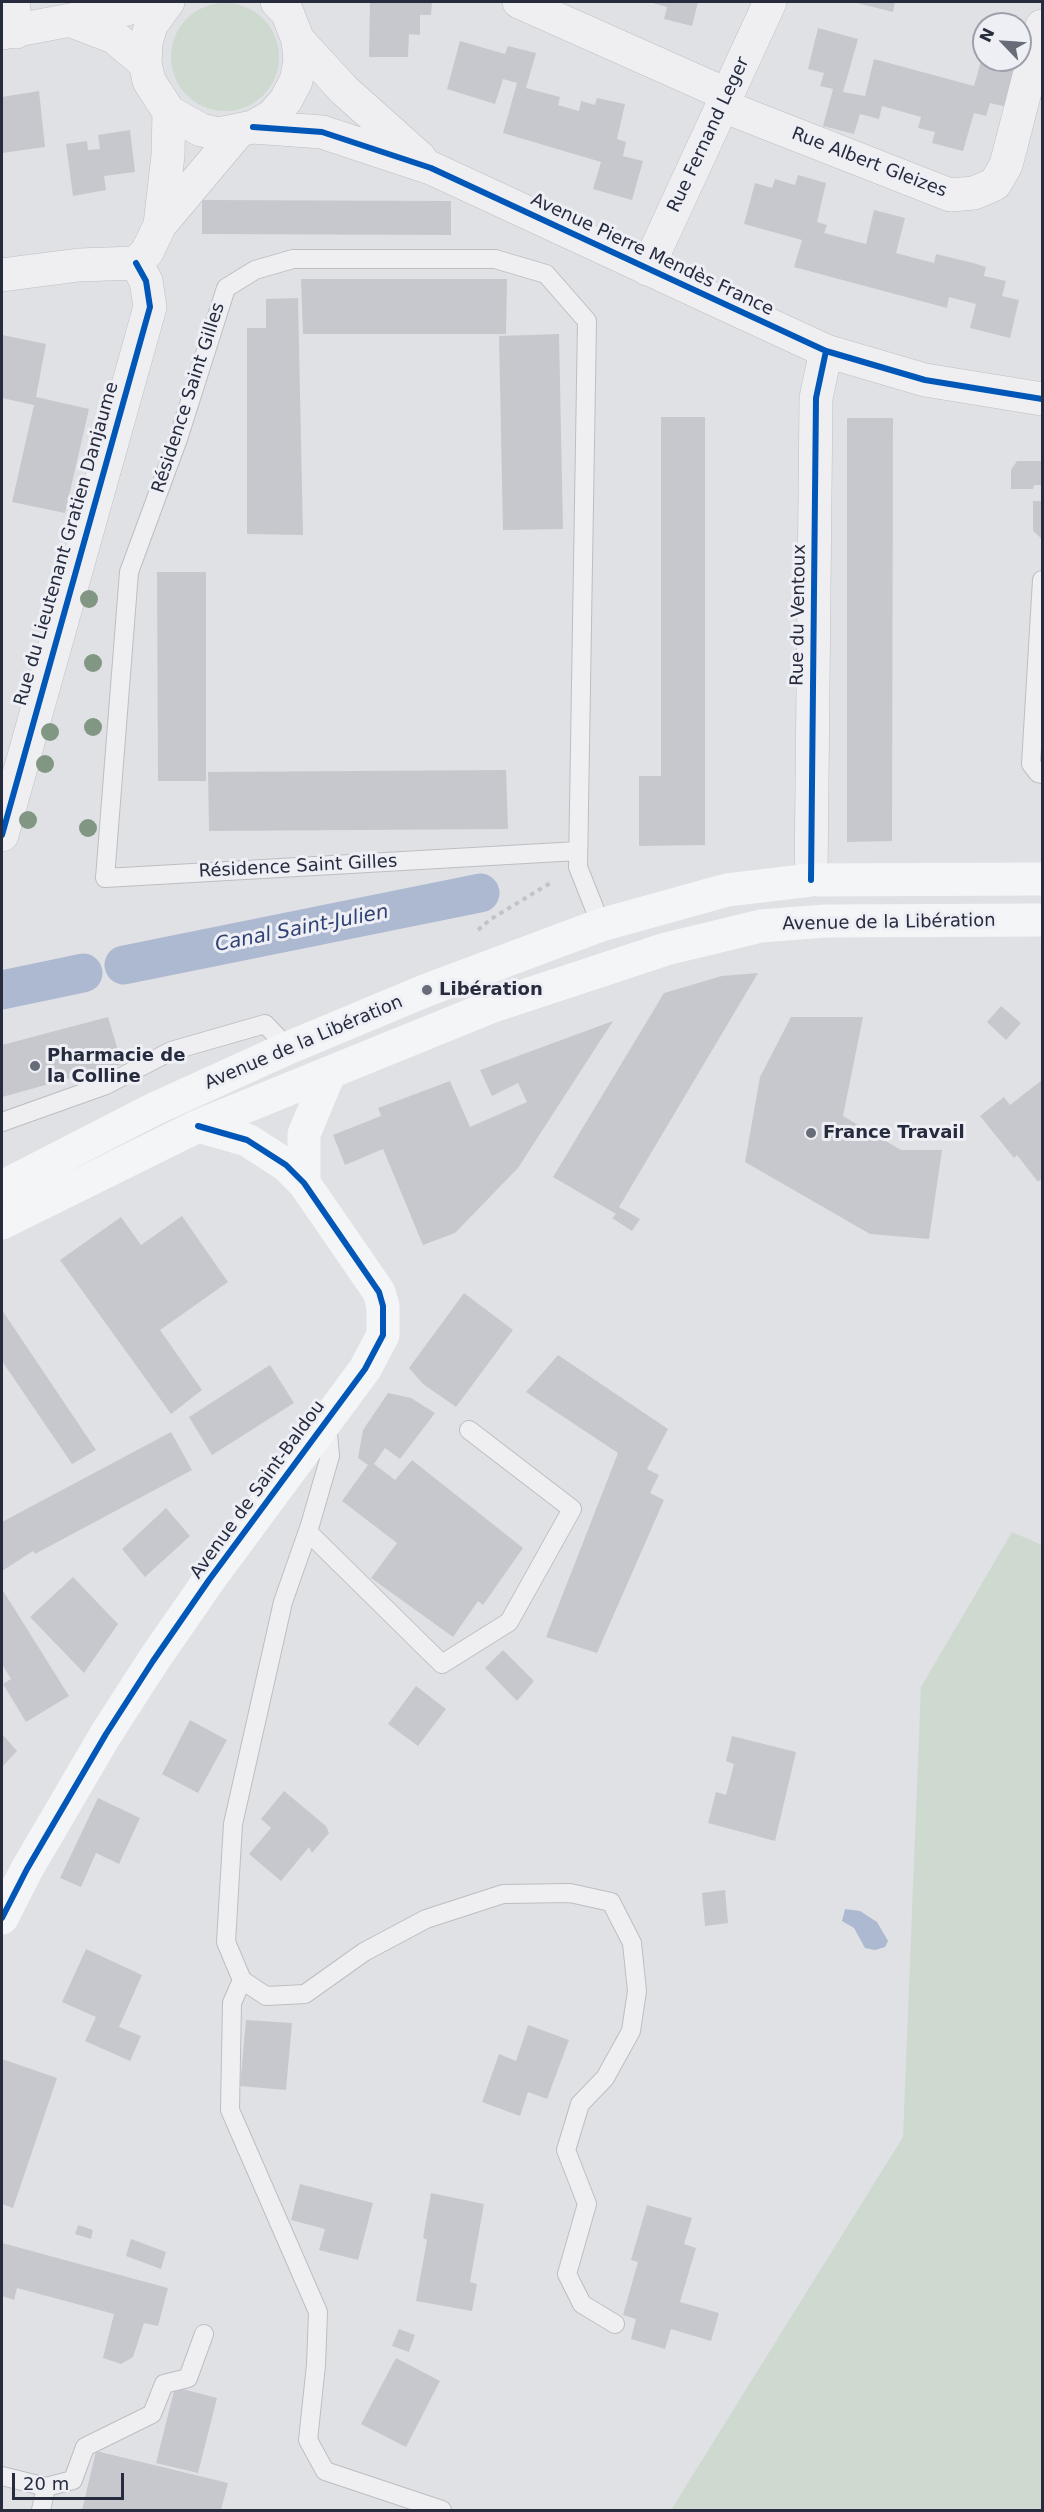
<!DOCTYPE html>
<meta charset="utf-8">
<style>
body{margin:0}
#map{position:relative;width:1044px;height:2512px;overflow:hidden;background:#e0e1e5;font-family:"DejaVu Sans",sans-serif}
canvas{display:block}
.frame{position:absolute;inset:0;border:3px solid #272b3e;pointer-events:none}
.north{position:absolute;left:972px;top:12px;width:60px;height:60px;box-sizing:border-box;background:#edeff5;border:2px solid #9ea1ac;border-radius:50%;rotate:295deg;font-size:16px;font-weight:700;line-height:24px;text-align:center;color:#272b3e}
.north::after{content:'';display:block;margin:auto;width:21px;height:27px;background:#686b78;clip-path:polygon(50% 0,100% 100%,50% 72%,0 100%)}
.scale{position:absolute;left:12px;top:2473px;width:112px;height:27px;box-sizing:border-box;border:3px solid #272b3e;border-top:0;padding-left:8px;font-size:18px;line-height:21px;white-space:nowrap;color:#272b3e;-webkit-text-stroke:4px #edeff5;paint-order:stroke}
</style>
<div id="map">
<canvas width="1044" height="2512"></canvas>
<div class="frame"></div>
<div class="north">N</div>
<div class="scale">20 m</div>
</div>
<script>
const c = document.querySelector('canvas').getContext('2d');
c.lineJoin = 'round';
function fillPath(path, color) { c.fillStyle = color; c.fill(path, 'evenodd'); }
const shape = rows => new Path2D(rows.map(r => 'M' + r).join(''));
function strokePath(path, color, width, dash) { c.strokeStyle = color; c.lineWidth = width; c.lineCap = dash ? 'butt' : 'round'; c.setLineDash(dash || []); c.stroke(path); }
function write(font, color, halo, rows, align = 'center') {
  c.font = font + ' "DejaVu Sans",sans-serif'; c.lineWidth = 6; c.setLineDash([]); c.textBaseline = 'middle'; c.strokeStyle = halo; c.fillStyle = color; for (const [text, x, y, turn = 0] of rows) {
    c.save(); c.translate(x, y); c.rotate((+turn || 0) * Math.PI / 180); c.textAlign = isNaN(turn) ? turn : align; if (halo) c.strokeText(text, 0, 0); c.fillText(text, 0, 0); c.restore();
  }
}
fillPath(shape([
 '171 57a54 54 0 1 1 108 0a54 54 0 1 1-108 0Z',
 [1012,1532,1042,1545,1042,2510,671,2510,903,2137,921,1687]
]), '#ced9d0');
fillPath(shape([
 [845,1909,860,1911,877,1922,888,1941,885,1947,875,1950,865,1948,854,1928,842,1921]
]), '#adb8d1');
strokePath(shape([
 [124,965,480,893],
 [2,990,83,973]
]), '#adb8d1', 39);
fillPath(shape([
 [370,2,432,2,431,15,420,15,420,35,409,34,408,57,369,57],
 [649,2,698,2,692,26,664,19,667,7],
 [853,2,895,2,893,12],
 [818,28,858,39,843,92,865,96,874,59,974,86,981,61,1017,70,1007,107,990,103,986,116,974,113,963,151,932,143,935,132,918,128,921,117,882,106,879,119,860,114,854,134,823,126,833,89,820,86,824,73,808,69],
 [460,41,505,54,508,46,536,53,526,88,560,97,558,105,579,111,581,101,595,105,597,98,625,104,617,139,626,142,623,156,643,161,632,200,593,189,601,162,503,133,517,83,503,79,495,104,447,89],
 [39,91,45,147,2,153,2,97],
 [130,130,135,172,104,176,106,190,73,196,66,144,87,141,88,150,100,149,98,135],
 [798,175,826,183,817,222,827,225,824,233,866,244,874,210,905,218,896,253,934,263,936,254,973,263,986,267,984,276,1006,281,1002,296,1019,300,1010,338,970,328,976,304,949,297,947,308,794,267,802,240,744,224,755,183,772,188,775,179,795,185],
 [202,200,451,201,451,235,202,234],
 [301,279,507,279,506,334,303,334],
 [298,298,303,535,247,534,247,328,266,328,266,299],
 [559,334,563,529,503,530,499,336],
 [2,335,46,344,36,397,89,409,65,513,12,502,34,405,2,398],
 [661,417,705,417,705,845,639,846,639,776,661,776],
 [847,418,893,418,892,841,847,842],
 [1017,461,1042,461,1042,485,1034,485,1033,489,1011,489,1011,470],
 [1033,501,1042,501,1042,539,1033,531],
 [157,572,206,572,206,781,158,781],
 [506,770,508,829,209,831,208,772],
 [758,973,619,1207,640,1219,632,1231,612,1218,616,1214,553,1177,664,993,722,976],
 [1001,1006,1021,1023,1006,1040,987,1022],
 [108,1017,122,1064,2,1097,2,1045],
 [791,1017,863,1017,843,1116,901,1150,942,1150,929,1239,870,1234,745,1162,760,1077],
 [613,1021,518,1168,455,1233,423,1245,383,1149,345,1165,333,1135,381,1116,378,1108,450,1081,470,1127,527,1102,518,1083,492,1096,480,1070],
 [1042,1080,1042,1178,1038,1182,1017,1155,1014,1158,980,1116,1004,1097,1010,1105],
 [182,1216,228,1282,160,1330,202,1390,171,1414,60,1260,121,1217,141,1245],
 [464,1293,513,1330,456,1407,423,1384,409,1368],
 [2,1310,96,1450,72,1464,2,1361],
 [558,1355,668,1429,647,1469,659,1475,650,1493,664,1500,597,1653,546,1637,618,1453,526,1392],
 [270,1365,294,1403,212,1455,189,1417],
 [388,1393,411,1398,435,1413,400,1459,385,1448,374,1464,395,1480,412,1460,523,1548,483,1605,478,1601,453,1637,371,1578,397,1543,342,1501,368,1465,358,1458,363,1430],
 [171,1432,192,1470,35,1554,33,1551,2,1571,2,1522],
 [166,1508,190,1536,145,1577,122,1549],
 [73,1577,118,1624,84,1673,30,1617],
 [2,1589,69,1696,26,1722,3,1684,11,1679,2,1664],
 [503,1650,534,1681,517,1701,485,1668],
 [416,1686,446,1709,418,1746,388,1724],
 [190,1720,227,1740,198,1793,162,1774],
 [2,1734,17,1751,2,1767],
 [732,1736,796,1752,775,1841,708,1823,716,1792,726,1795,734,1764,726,1761],
 [284,1791,326,1826,329,1833,312,1853,309,1847,281,1881,249,1854,271,1828,261,1819],
 [98,1798,140,1818,119,1864,96,1853,81,1887,60,1878],
 [725,1890,728,1923,705,1926,702,1893],
 [86,1949,142,1975,119,2027,141,2036,130,2061,85,2041,96,2017,62,2002],
 [246,2020,292,2023,286,2090,240,2086],
 [528,2025,569,2040,547,2099,528,2092,520,2116,482,2102,499,2054,516,2061],
 [2,2059,57,2078,13,2208,2,2204],
 [300,2184,373,2203,358,2260,319,2250,325,2229,291,2220],
 [431,2193,484,2204,470,2282,477,2284,472,2311,416,2301,427,2240,423,2238],
 [647,2205,692,2218,684,2244,696,2248,680,2302,719,2313,711,2341,671,2329,665,2349,631,2339,636,2319,623,2315,638,2262,631,2260],
 [78,2225,93,2230,91,2239,75,2234],
 [131,2239,166,2252,161,2269,126,2256],
 [2,2243,168,2288,158,2326,144,2323,133,2357,121,2364,103,2358,114,2314,17,2288,14,2300,2,2296],
 [399,2329,415,2335,409,2352,392,2346],
 [396,2358,440,2381,406,2447,361,2424],
 [175,2387,217,2398,198,2473,156,2463],
 [96,2451,228,2483,221,2510,82,2510]
]), '#c7c8cd');
const lane = shape([
 [1042,580,1031,764,1038,773,1042,774],
 [578,851,105,878,129,572,178,439,226,288,255,270,293,259,495,259,546,274,587,321,578,867,601,925],
 [2,1122,106,1085,171,1051,265,1024,288,1048],
 [327,1422,330,1456,310,1525,283,1602,233,1824,226,1942,242,1980,266,1996,305,1994,364,1952,426,1919,503,1894,570,1893,611,1902,632,1943,637,1991,631,2031,605,2078,580,2104,566,2150,587,2204,567,2274,582,2304,615,2324],
 [308,1532,442,1664,509,1622,572,1509,469,1430],
 [242,1980,232,2003,230,2110,318,2312,316,2365,308,2440,325,2471,442,2510],
 [2,2476,46,2487,41,2510],
 [46,2487,73,2480,85,2447,152,2414,164,2384,188,2378,204,2334]
]);
const street = shape([
 [13,2,16,32],
 [168,2,151,25,146,43,145,63,149,81,169,112,201,130,219,134,253,127,272,116,286,100,296,81,300,61,298,40,287,12,277,2],
 [519,2,728,95],
 [72,21,114,37,145,63],
 [2,33,123,10,152,2],
 [298,40,344,90,420,158],
 [723,106,950,195,974,193,995,184,1006,165,1042,26],
 [253,127,322,132,431,168,826,351,925,380,1042,399],
 [160,225,168,155,169,112],
 [136,263,147,252,160,225,238,132],
 [647,269,770,2],
 [2,275,79,265,136,263],
 [2,835,150,307,146,281,136,263],
 [811,880,816,398,826,351]
]);
strokePath(lane, '#bdbec2', 20);
strokePath(street, '#bdbec2', 34);
strokePath(shape([
 [478,930,491,919,552,882]
]), '#c2c2c8', 4, [4.5, 4.5]);
strokePath(lane, '#efeff2', 18);
strokePath(street, '#efeff2', 33);
strokePath(shape([
 [304,1183,304,1134,329,1074],
 [2,1187,154,1109,288,1048,427,990,601,925,727,890,811,880,1042,879],
 [2,1223,198,1126,493,1006,666,949,761,926,825,921,1042,920],
 [2,1918,27,1869,106,1734,153,1661,209,1580,365,1369,383,1335,383,1306,379,1292,304,1183,286,1165,247,1140,198,1126]
]), '#f4f5f6', 33);
strokePath(shape([
 [253,127,322,132,431,168,826,351,925,380,1042,399],
 [2,835,150,307,146,281,136,263],
 [811,880,816,398,826,351],
 [2,1918,27,1869,106,1734,153,1661,209,1580,365,1369,383,1335,383,1306,379,1292,304,1183,286,1165,247,1140,198,1126]
]), '#0057b8', 6);
c.fillStyle = '#819784';
for (const [x, y] of [
 [89,599],
 [93,663],
 [93,727],
 [50,732],
 [45,764],
 [28,820],
 [88,828]
]) { c.beginPath(); c.arc(x, y, 9, 0, 2 * Math.PI); c.fill(); }
for (const [x, y, r, color] of [
 [427,990,6,"#686b78"],
 [35,1066,6,"#686b78"],
 [811,1133,6,"#686b78"]
]) { const dot = new Path2D(); dot.arc(x, y, r, 0, 2 * Math.PI); c.fillStyle = color; c.fill(dot); strokePath(dot, '#edeff5', 2); }
write('18px', '#272b3e', '#edeff5', [
 ["Rue Fernand Leger",709,135,-65],
 ["Rue Albert Gleizes",869,163,21],
 ["Avenue Pierre Mendès France",652,255,25],
 ["Résidence Saint Gilles",189,398,-72],
 ["Rue du Lieutenant Gratien Danjaume",67,544,-74],
 ["Rue du Ventoux",799,615,-89],
 ["Résidence Saint Gilles",298,867,-3],
 ["Avenue de la Libération",889,923,-1],
 ["Avenue de la Libération",304,1043,-23],
 ["Avenue de Saint-Baldou",258,1490,-54]
]);
write('bold 18px', '#272b3e', '#edeff5', [
 ["Libération",439,990],
 ["Pharmacie de",47,1056],
 ["la Colline",47,1077],
 ["France Travail",823,1133]
], 'left');
write('italic 20px', '#304273', '#edeff5', [
 ["Canal Saint-Julien",302,929,-11]
]);
</script>
